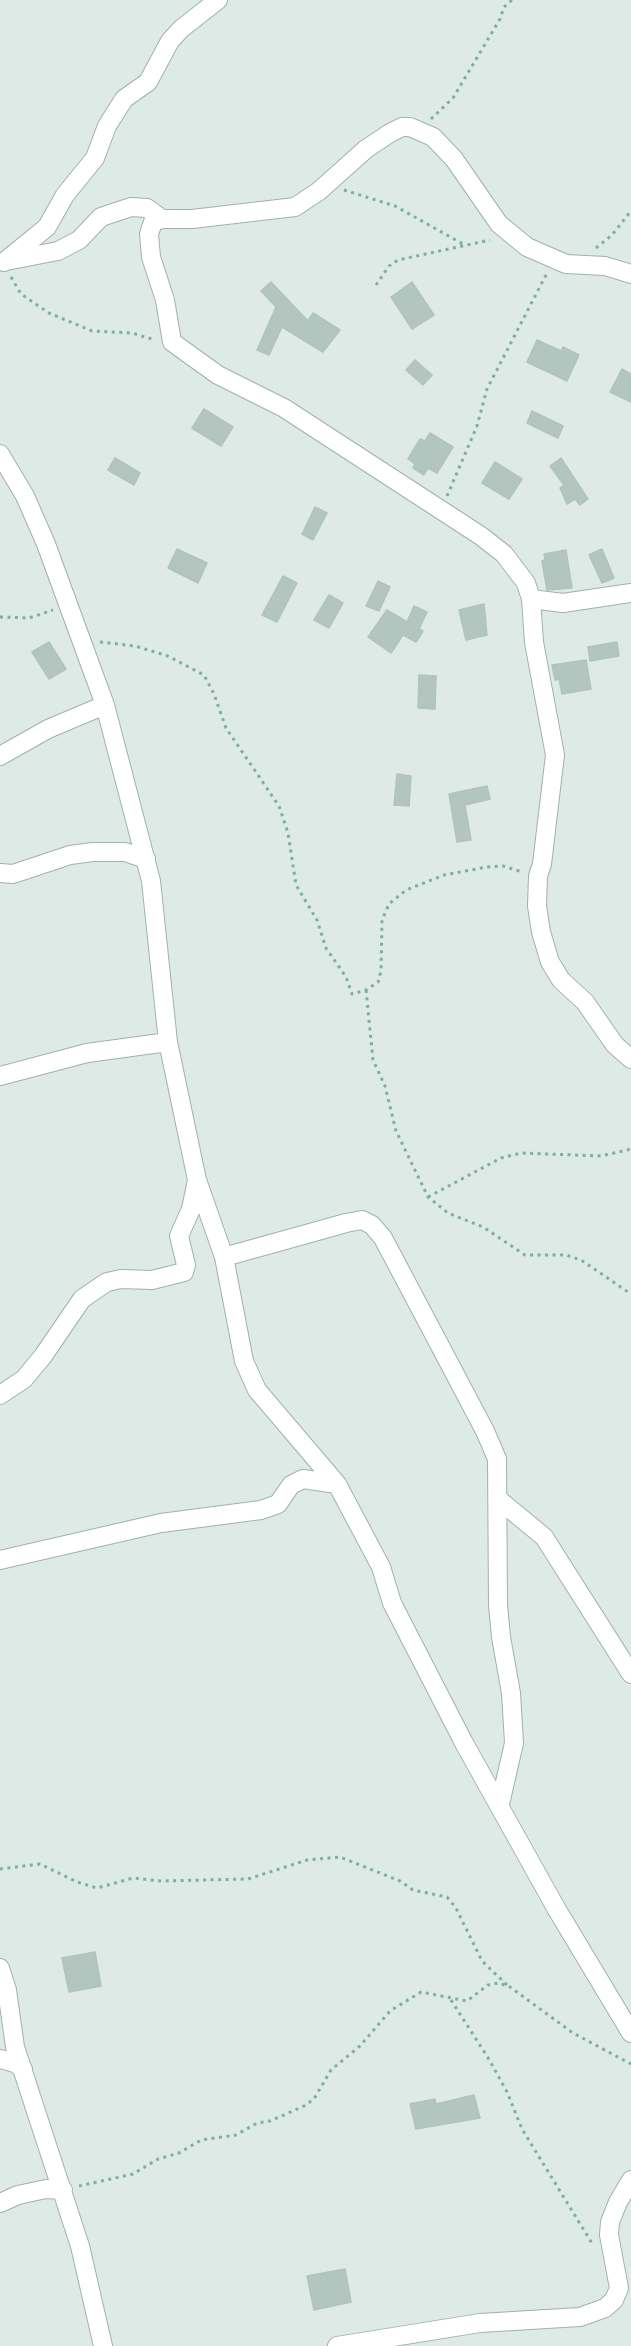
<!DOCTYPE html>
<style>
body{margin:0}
canvas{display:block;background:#ddeae6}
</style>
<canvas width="631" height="2346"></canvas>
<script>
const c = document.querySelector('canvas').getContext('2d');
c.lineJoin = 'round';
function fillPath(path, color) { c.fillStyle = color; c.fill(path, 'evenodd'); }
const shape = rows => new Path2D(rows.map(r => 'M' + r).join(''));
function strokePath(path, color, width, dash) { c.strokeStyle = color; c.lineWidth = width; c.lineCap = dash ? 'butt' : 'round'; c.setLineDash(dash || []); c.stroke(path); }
const building = shape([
 [271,282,308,321,313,313,340,330,323,352,282,327,269,355,257,350,276,307,261,291,271,282],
 [412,282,434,315,412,329,391,297,412,282],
 [537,340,561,351,563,347,579,355,567,381,527,362,537,340],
 [415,360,432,375,423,385,406,370,415,360],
 [622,369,631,374,631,402,610,392,622,369],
 [204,409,233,427,221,446,192,428,204,409],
 [532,411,563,426,558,438,527,423,532,411],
 [430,433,453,447,437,473,428,468,424,475,413,468,415,464,408,459,420,439,425,441,430,433],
 [115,458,140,473,134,485,108,470,115,458],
 [561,458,588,499,580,505,575,499,567,504,560,488,564,485,550,466,561,458],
 [495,462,522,479,509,499,482,483,495,462],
 [315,507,327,513,313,540,302,534,315,507],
 [177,549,207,563,198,583,168,568,177,549],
 [602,549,614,578,602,583,589,555,602,549],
 [566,550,572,588,547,590,542,561,545,560,544,554,566,550],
 [283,576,297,583,277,622,262,615,283,576],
 [378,581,390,587,379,611,366,606,378,581],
 [329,595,343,603,329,628,314,620,329,595],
 [484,604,487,635,466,640,459,610,484,604],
 [414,606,427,612,419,629,423,631,416,642,403,635,391,653,368,637,387,610,407,622,414,606],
 [49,642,66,669,49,679,32,652,49,642],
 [617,642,619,656,590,661,588,647,617,642],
 [586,660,591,689,562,694,559,679,555,680,552,665,586,660],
 [419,675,436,676,435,709,418,708,419,675],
 [397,774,411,776,409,806,394,805,397,774],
 [487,786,490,799,465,805,471,840,457,842,449,794,487,786],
 [95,1952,101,1986,69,1992,62,1958,95,1952],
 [474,2095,480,2118,416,2129,410,2104,435,2099,436,2104,474,2095],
 [345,2269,351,2302,314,2310,307,2276,345,2269]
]);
fillPath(building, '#b3c5bf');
strokePath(building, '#b0c3bd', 1.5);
const minor = shape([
 [6,261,58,251,79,240,101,217,131,207,147,208,162,219],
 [4,262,47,227,65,195,95,158,107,126,124,99,148,82,170,41,181,29,218,0],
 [631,274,605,266,566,264,527,247,499,224,454,159,433,137,410,127,402,127,390,133,366,149,319,191,295,207,192,219,162,219,153,222,149,234,151,257,165,300,172,342,218,375,284,408,481,536,504,554,526,583,531,599,534,642,555,755,542,864,538,876,537,906,541,932,550,962,561,980,585,1002,615,1045,631,1059],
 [0,454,25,496,46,544,105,705,151,881,168,1042,197,1180,224,1257,244,1361,257,1390,337,1484,381,1567,392,1603,464,1743,556,1908,631,2033],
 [531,599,563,603,631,593],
 [0,756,48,729,105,705],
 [0,873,13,874,70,855,93,852,125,852,146,859],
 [0,1076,87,1053,168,1042],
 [224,1257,346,1223,362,1220,372,1225,383,1238,485,1431,497,1459,498,1605,501,1637,511,1693,514,1743,500,1804],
 [0,1395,24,1379,43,1356,82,1299,98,1288,107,1282,121,1279,152,1280,184,1272,186,1265,179,1236,191,1209,197,1180],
 [498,1499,544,1537,631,1674],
 [0,1560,161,1523,261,1510,278,1504,291,1485,303,1479,337,1484],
 [0,1968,7,1990,15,2047,80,2246,103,2346],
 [0,2059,15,2063,23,2069],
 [0,2203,18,2195,46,2189,63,2190],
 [337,2346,480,2323,580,2317,605,2308,614,2300,619,2288,609,2235,610,2222,618,2202,631,2180]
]);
strokePath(minor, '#a0b2ad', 20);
strokePath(shape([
 [431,119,453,98,500,19,504,7,512,0],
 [344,190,395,206,463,244],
 [596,248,612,235,631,211],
 [11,277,21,294,49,313,92,331,132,333,155,340],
 [376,285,389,266,398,260,490,240],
 [447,496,477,426,487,389,547,273],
 [0,617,29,618,53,610],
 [100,642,135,646,168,656,204,675,214,694,226,728,279,806,288,833,296,885,317,920,326,948,346,977,352,994,366,990,378,982,381,971,382,920,389,904,406,890,444,875,487,867,503,866,522,872],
 [366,990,373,1060,385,1086,396,1131,428,1197,448,1213,483,1227,525,1255,566,1255,581,1260,631,1294],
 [428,1197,501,1158,521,1153,601,1156,631,1149],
 [0,1869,40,1864,77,1882,97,1888,133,1878,161,1881,248,1879,307,1860,340,1857,400,1881,413,1890,447,1897,456,1908,482,1961,507,1985],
 [451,2000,490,2061,507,2092,522,2129,593,2245],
 [79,2186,133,2174,158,2159,179,2153,201,2140,236,2135,257,2123,270,2121,304,2106,314,2099,331,2070,360,2046,390,2011,421,1992,467,2001,488,1985,499,1983,510,1987,573,2033,631,2064]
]), '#7dafa4', 3, [3, 4.5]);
strokePath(minor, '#fff', 18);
</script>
